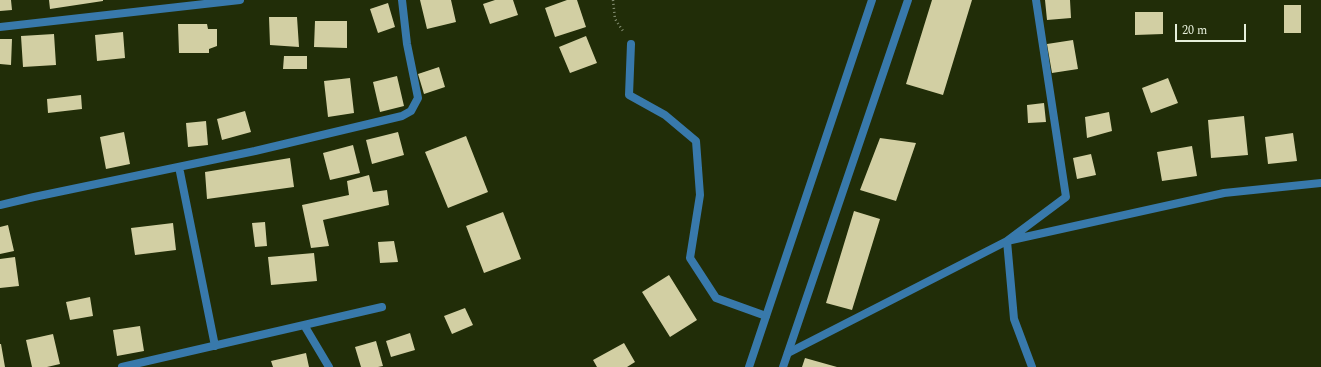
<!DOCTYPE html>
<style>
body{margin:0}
#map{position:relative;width:1321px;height:367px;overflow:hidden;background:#212d08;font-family:Spectral,serif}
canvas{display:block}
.scale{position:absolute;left:1175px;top:24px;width:71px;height:18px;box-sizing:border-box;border:2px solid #e6efda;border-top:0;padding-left:5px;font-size:12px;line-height:14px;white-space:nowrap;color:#e6efda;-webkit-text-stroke:3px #212d08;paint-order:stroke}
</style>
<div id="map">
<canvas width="1321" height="367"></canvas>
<div class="scale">20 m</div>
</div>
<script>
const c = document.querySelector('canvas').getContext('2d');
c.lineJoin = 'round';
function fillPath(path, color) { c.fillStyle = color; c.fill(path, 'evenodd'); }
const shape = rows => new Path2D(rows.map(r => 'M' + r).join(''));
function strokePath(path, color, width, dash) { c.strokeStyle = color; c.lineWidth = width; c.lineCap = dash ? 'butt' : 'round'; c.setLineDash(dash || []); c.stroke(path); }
fillPath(shape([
 [0,0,11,0,12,10,0,11],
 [49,0,103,0,103,1,50,9],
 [420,0,451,0,456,22,427,29],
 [495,0,513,0,518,15,490,24,483,4],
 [567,0,577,0,586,27,555,37,545,8],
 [932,0,972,0,943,95,906,84],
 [1045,0,1070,0,1071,18,1047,20],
 [388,3,395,27,378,33,370,9],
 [1284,5,1301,5,1301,33,1284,33],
 [1135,12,1163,12,1163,34,1135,35],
 [269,17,297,17,299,47,270,45],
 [315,21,347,21,347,48,314,47],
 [178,24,207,24,208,29,217,29,217,46,209,49,209,53,179,53],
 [123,32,125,58,97,61,95,35],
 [54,34,56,65,23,67,21,36],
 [586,36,597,63,570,73,559,47],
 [0,39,12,39,11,65,0,64],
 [1073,40,1078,69,1052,73,1047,44],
 [284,56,307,56,307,69,283,69],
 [439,67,445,87,424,94,418,74],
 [397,76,404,106,380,112,373,82],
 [350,78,354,113,328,117,324,81],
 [1168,78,1178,103,1151,113,1142,88],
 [81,95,82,109,48,113,47,99],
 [1044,103,1046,122,1028,123,1027,105],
 [245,111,251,132,222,140,217,119],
 [1109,112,1112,131,1087,138,1085,117],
 [1244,116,1248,155,1211,158,1208,120],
 [206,121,208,145,188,147,186,123],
 [124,132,130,164,106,169,100,137],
 [398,132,404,155,372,164,366,140],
 [1293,133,1297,161,1268,164,1265,137],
 [466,136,488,192,448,208,425,152],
 [880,138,916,143,896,201,860,190],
 [353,145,360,173,330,180,323,153],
 [1192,146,1197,176,1162,181,1157,152],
 [1091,154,1096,175,1077,179,1073,158],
 [290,158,294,187,207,199,205,172],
 [369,175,373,192,387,190,389,205,323,220,329,246,311,248,302,205,349,195,347,181],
 [854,211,880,219,852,310,826,303],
 [503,212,521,259,484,273,466,226],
 [265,222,267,246,255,247,252,223],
 [173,223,176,250,135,255,131,228],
 [8,225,14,251,0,254,0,227],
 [394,241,398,262,380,263,378,242],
 [314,253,317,281,271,285,268,257],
 [15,257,19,286,0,288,0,259],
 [669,275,697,320,670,337,642,292],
 [90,297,93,316,70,320,66,302],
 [465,308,473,325,452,334,444,316],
 [140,326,144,351,117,356,113,330],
 [410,333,415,350,391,357,386,341],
 [53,334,60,364,47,367,32,367,26,340],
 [376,341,383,366,378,367,361,367,355,347],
 [624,343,635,362,627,367,597,367,593,360],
 [0,344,1,344,5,367,0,367],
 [306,353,309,367,273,367,271,361],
 [805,358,837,367,802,367]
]), '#d2cfa3');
strokePath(shape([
 [613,0,615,19,623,31]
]), '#889276', 2.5, [1, 3]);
strokePath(shape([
 [0,27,240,0],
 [631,44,629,95,665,115,696,141,700,195,690,258,716,298,766,316],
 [179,167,215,346],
 [0,205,34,197,255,151,402,116,411,111,418,98,407,44,402,0],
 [304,325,329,367],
 [788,353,1007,241,1224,193,1321,183],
 [122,367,382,307],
 [1032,367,1014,319,1007,241,1066,197,1036,0]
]), '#3879ab', 8);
strokePath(shape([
 [749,367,872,0],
 [783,367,908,0]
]), '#3879ab', 8);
</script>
